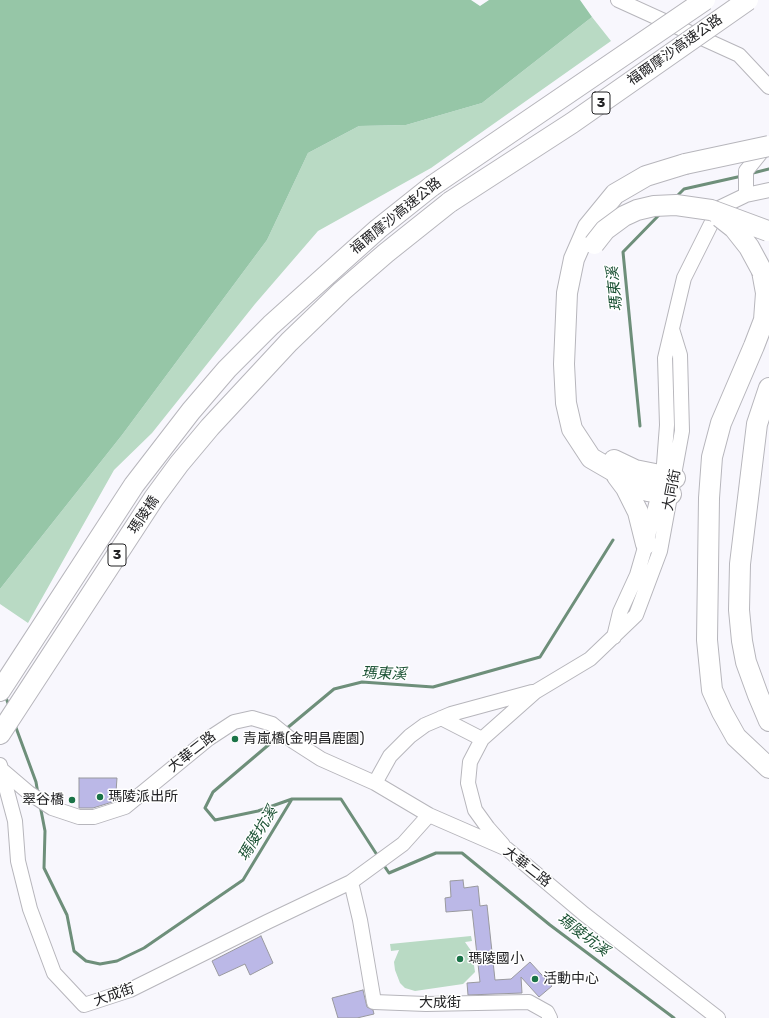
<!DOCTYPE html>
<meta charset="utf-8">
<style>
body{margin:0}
canvas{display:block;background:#f8f7fd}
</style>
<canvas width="769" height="1018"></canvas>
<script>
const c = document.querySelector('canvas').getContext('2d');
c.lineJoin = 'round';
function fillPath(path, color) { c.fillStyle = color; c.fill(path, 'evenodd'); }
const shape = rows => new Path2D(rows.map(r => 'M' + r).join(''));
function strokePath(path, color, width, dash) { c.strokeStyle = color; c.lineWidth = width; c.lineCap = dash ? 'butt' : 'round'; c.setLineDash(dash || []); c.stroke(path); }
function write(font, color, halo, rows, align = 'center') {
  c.font = font + ' Rubik,"Noto Sans TC",sans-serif'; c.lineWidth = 3; c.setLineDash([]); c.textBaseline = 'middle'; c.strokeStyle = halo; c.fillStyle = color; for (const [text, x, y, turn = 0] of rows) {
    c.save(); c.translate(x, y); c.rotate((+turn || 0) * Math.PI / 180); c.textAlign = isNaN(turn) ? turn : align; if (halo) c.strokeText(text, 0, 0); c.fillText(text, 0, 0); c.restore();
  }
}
fillPath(shape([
 [592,17,611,41,431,168,318,231,255,304,152,433,114,470,28,623,0,604,0,589,122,435,267,240,308,153,359,126,406,125,482,103],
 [471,936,472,941,465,942,472,952,475,972,463,984,415,991,405,988,400,983,395,970,394,962,399,950,391,951,390,944]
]), '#b9dac4');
fillPath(shape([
 [0,0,471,0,480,6,489,0,580,0,592,17,482,103,406,125,359,126,308,153,267,240,122,435,0,589]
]), '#96c6a7');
strokePath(shape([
 [749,174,769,169],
 [676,197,684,189,742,176],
 [640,426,623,252,660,214],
 [5,695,9,706],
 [15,725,36,782,38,794],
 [286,729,334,689,362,682,433,687,540,657,613,540],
 [279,736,213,792,205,808,215,820,258,811,292,799],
 [40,805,45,831,44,868,67,915,74,951,86,961,100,964,117,961,144,948,243,880,292,799,341,799,379,858],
 [383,864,389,873,436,853,462,853,550,925,674,1018]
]), '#6e8f7a', 3);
const building = shape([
 [79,778,117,778,116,792,122,799,93,808,79,808,79,778],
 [463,880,464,888,478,886,480,906,487,905,495,980,511,979,530,962,552,986,539,997,521,977,522,993,468,995,467,983,480,982,472,910,446,912,445,898,451,897,450,881,463,880],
 [261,936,273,963,250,975,245,964,219,976,212,961,261,936],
 [363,990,367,1007,373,1010,374,1014,357,1018,338,1018,332,998,363,990]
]);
fillPath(building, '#bbb8e7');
strokePath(building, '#99999e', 1);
const minor = shape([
 [618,0,739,55,769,87],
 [746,195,746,171,767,145],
 [614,637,620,612,637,575,646,544,663,477,667,425,665,358,684,278,719,208,746,195,769,190],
 [441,718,482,739],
 [0,765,15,821,18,861,30,909,54,973,84,1005,130,990,267,922,351,882,360,920,374,1002,426,1004,529,1002,547,1012,550,1018],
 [2,770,29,793,52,808,79,817,94,817,125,807,208,739,234,722,252,718,272,724,293,741,321,759,375,783,429,815,507,849,584,914,718,1018],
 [375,783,390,756,410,736,425,725,451,714,532,692],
 [503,845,488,828,475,810,468,783,470,762,482,739,535,692,590,659,636,615,660,551,682,431,680,355,672,329],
 [351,882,403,844,429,815]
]);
const highway = shape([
 [762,271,766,293,764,320,754,346,721,423,712,457,709,498,707,640,712,690,722,712,736,737,769,768],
 [769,388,757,424,740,564,739,610,742,641,746,662,758,695,769,721],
 [614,460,635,470,675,478],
 [617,476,626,488,638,512,646,544],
 [671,494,648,491,591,458,572,429,566,403,564,364,567,293,574,259,588,227,615,194,646,176,685,164],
 [0,691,134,485,191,411,227,369,271,325,378,229,432,186],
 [0,734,154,498,179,464,210,427,289,342,342,291,386,253,450,202]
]);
strokePath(minor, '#b7b6bc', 16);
strokePath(highway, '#b7b6bc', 22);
strokePath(minor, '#fff', 14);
strokePath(highway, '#fff', 20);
const highwayBridge = shape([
 [685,164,769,146],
 [432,186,705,0],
 [450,202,572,123,748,0],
 [720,217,734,228,749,247,762,271],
 [594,244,605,230,624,216,637,210,654,206,676,205,711,210,768,231]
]);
strokePath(highwayBridge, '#b7b6bc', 22, []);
strokePath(highwayBridge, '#fff', 20);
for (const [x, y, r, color] of [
 [235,739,4,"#1a7347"],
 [100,797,4,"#1a7347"],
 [72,800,4,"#1a7347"],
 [460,959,4,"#1a7347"],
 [535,979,4,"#1a7347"]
]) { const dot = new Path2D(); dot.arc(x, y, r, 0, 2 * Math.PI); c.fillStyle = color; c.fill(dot); strokePath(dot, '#fff', 1.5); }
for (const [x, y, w] of [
 [601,103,18],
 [117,555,18]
]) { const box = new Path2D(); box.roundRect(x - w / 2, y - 11, w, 22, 3); c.fillStyle = '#fff'; c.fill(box); strokePath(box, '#232325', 1); }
write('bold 13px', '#232325', null, [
 ["3",601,103],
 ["3",117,555]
]);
write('14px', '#232325', '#fff', [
 ["福爾摩沙高速公路",675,50,-35],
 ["福爾摩沙高速公路",396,216,-39],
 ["大同街",672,490,-79],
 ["瑪陵橋",144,515,-56],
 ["大華二路",192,752,-38],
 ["大華二路",527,867,38],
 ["大成街",114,995,-19],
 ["大成街",440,1003]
]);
write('14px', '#232325', '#fff', [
 ["青嵐橋(金明昌鹿園)",243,739],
 ["瑪陵派出所",108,797],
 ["翠谷橋",64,800,"right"],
 ["瑪陵國小",468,959],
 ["活動中心",543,979]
], 'left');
write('italic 15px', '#195032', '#fff', [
 ["瑪東溪",615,289,-96],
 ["瑪東溪",384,674,2],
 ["瑪陵坑溪",258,834,-59],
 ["瑪陵坑溪",583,935,37]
]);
</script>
